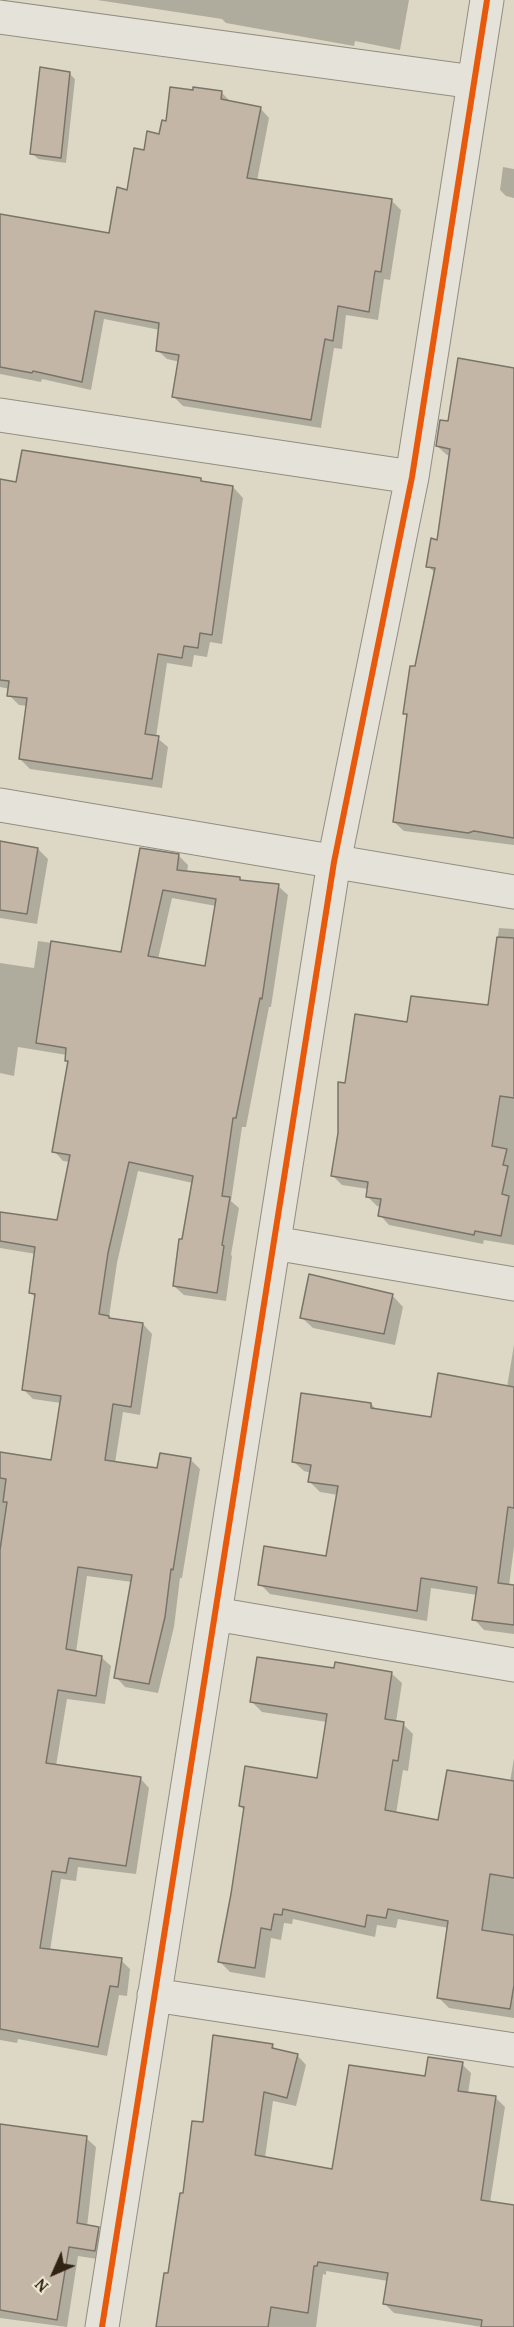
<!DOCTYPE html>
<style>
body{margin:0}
#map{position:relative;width:514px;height:2327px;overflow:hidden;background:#ddd8c5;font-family:"Gentium Book Plus",serif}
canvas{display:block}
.north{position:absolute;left:24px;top:2243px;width:60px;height:60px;-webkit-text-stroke:4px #efead3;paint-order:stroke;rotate:225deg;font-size:16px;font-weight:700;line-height:24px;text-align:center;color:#302214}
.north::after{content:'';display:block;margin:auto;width:21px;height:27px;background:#302214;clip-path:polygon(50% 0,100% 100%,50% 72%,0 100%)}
</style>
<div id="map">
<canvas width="514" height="2327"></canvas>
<div class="north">N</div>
</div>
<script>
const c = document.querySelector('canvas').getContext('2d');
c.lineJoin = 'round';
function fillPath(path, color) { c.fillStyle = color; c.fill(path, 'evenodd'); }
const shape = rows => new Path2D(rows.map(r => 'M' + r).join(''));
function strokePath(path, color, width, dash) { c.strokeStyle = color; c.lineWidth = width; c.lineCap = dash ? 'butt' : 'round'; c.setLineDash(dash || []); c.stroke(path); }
fillPath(shape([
 [97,0,409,0,400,50,355,41,354,46,226,23,222,19],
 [69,73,75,79,66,163,38,159,32,153],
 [221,92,231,102,260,108,269,118,257,181,391,200,401,210,390,280,384,279,378,320,346,315,342,349,334,348,321,428,183,406,174,397,180,362,167,359,157,350,160,330,104,319,91,390,42,379,41,382,0,374,0,216,110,235,145,152,161,135,167,123],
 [503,167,514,169,514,198,506,196,500,190],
 [514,369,514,845,404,831,394,822,408,716,405,713,435,573,428,566,439,541,451,456,447,455,437,446,449,423],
 [201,480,204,483,233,487,243,498,222,644,210,642,207,657,194,655,192,667,167,663,156,737,168,747,162,788,30,769,20,759,28,706,19,705,9,695,10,689,0,687,0,481,18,484],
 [0,842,38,849,48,859,37,924,0,918],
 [179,856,188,865,187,873,239,878,243,881,278,886,288,895,271,1007,269,1007,246,1127,242,1127,231,1201,239,1208,231,1255,232,1256,226,1301,184,1295,174,1286,193,1183,138,1171,117,1263,109,1317,112,1320,143,1324,152,1334,140,1415,123,1412,115,1463,158,1470,191,1460,200,1469,182,1578,180,1578,174,1627,158,1693,125,1687,116,1677,132,1582,87,1576,76,1652,101,1657,111,1666,105,1704,67,1699,56,1766,140,1778,149,1788,136,1874,78,1867,76,1881,61,1879,50,1951,121,1960,130,1969,127,1996,119,1995,107,2056,18,2039,17,2043,0,2040,0,1453,52,1461,61,1403,33,1399,23,1389,36,1298,30,1292,36,1254,0,1248,0,1213,58,1221,70,1162,63,1161,54,1151,70,1063,66,1060,67,1055,18,1047,14,1076,0,1073,0,963,34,968,38,941,123,953],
 [172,898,216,906,206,967,158,959],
 [499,928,514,929,514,1245,484,1240,483,1244,389,1225,380,1215,381,1207,377,1206,367,1196,368,1189,342,1185,333,1176,346,1085,409,1024,489,1007],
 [392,1295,403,1307,395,1345,313,1328,301,1317],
 [514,1345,514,1547,509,1586,514,1587,514,1634,484,1630,474,1619,477,1595,431,1588,427,1621,270,1594,260,1584,327,1558,338,1495,320,1492,310,1482,311,1473,304,1471,293,1461,371,1404,377,1410,432,1419,507,1387],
 [335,1670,391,1673,402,1683,396,1722,403,1724,413,1734,408,1771,403,1770,396,1814,439,1822,510,1782,514,1758,514,2018,449,2008,438,1997,449,1928,398,1919,396,1928,377,1925,375,1937,293,1919,292,1924,284,1923,281,1940,271,1938,265,1978,230,1972,219,1961,245,1811,240,1806,318,1779,327,1722,262,1712,251,1701],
 [272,2046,277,2050,297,2055,306,2065,296,2106,273,2101,265,2158,334,2170,427,2077,462,2064,471,2073,468,2094,495,2097,505,2107,490,2203,514,2207,514,2327,482,2327,394,2313,385,2304,388,2281,326,2271,326,2275,323,2274,316,2327,158,2327,184,2195,205,2123],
 [0,2125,86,2138,96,2147,87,2227,98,2229,108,2238,104,2260,78,2256,67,2327,0,2318]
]), '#0003');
const building = shape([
 [40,67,70,72,61,158,30,154,40,67],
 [170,87,193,90,193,87,222,91,221,99,261,107,247,178,392,199,381,272,375,271,369,312,338,306,333,341,325,339,311,420,172,397,179,355,156,351,159,323,95,311,82,382,33,371,32,373,0,367,0,214,109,233,117,187,127,190,134,148,144,150,147,131,159,134,162,120,166,121,170,87],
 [458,358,514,368,514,838,474,831,468,833,393,822,407,714,403,714,410,666,415,666,435,568,426,567,431,538,437,540,450,449,436,446,440,420,448,421,458,358],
 [22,450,201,478,201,481,233,486,212,635,200,633,198,648,184,646,182,658,158,654,145,734,159,736,152,779,19,759,27,698,7,696,9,681,0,680,0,479,16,482,22,450],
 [0,841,38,848,27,914,0,910,0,841],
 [140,848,179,854,177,870,240,877,240,880,279,884,262,999,260,998,236,1118,233,1118,222,1196,230,1197,222,1245,224,1246,217,1293,173,1286,179,1239,182,1239,193,1176,129,1162,108,1253,99,1314,109,1316,109,1318,143,1323,131,1407,113,1404,105,1460,157,1468,160,1453,191,1458,173,1570,171,1569,165,1617,149,1684,114,1678,132,1575,78,1567,66,1649,102,1656,96,1696,58,1690,46,1763,141,1777,126,1866,69,1858,66,1873,52,1871,40,1948,122,1958,118,1987,110,1986,98,2047,0,2029,0,1550,7,1502,3,1502,6,1479,0,1478,0,1452,51,1460,61,1396,22,1390,35,1294,29,1293,35,1247,0,1241,0,1212,57,1220,70,1155,52,1152,68,1061,65,1061,66,1048,36,1043,51,941,121,952,140,848],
 [163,890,216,899,205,966,148,956,163,890],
 [497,937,514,938,514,1098,500,1096,492,1146,507,1149,503,1165,508,1166,502,1194,509,1196,501,1236,475,1231,474,1235,378,1216,381,1199,366,1197,368,1182,331,1176,338,1133,338,1082,345,1083,355,1014,407,1022,411,996,488,1005,497,937],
 [309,1274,393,1294,384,1334,300,1318,309,1274],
 [438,1373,514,1387,514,1508,508,1507,498,1583,514,1585,514,1625,472,1620,477,1587,421,1578,417,1611,258,1585,264,1546,326,1556,338,1486,308,1482,311,1465,292,1462,301,1393,371,1403,371,1408,431,1417,438,1373],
 [257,1657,334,1668,335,1662,392,1672,385,1719,404,1722,398,1761,393,1760,385,1810,438,1820,447,1770,514,1781,514,1878,490,1874,482,1930,514,1935,514,1985,510,2009,437,1998,448,1921,388,1909,386,1918,367,1915,365,1927,283,1909,282,1915,274,1914,271,1930,261,1928,255,1968,218,1962,231,1894,244,1807,239,1806,245,1766,317,1778,327,1714,250,1702,257,1657],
 [213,2035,273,2044,272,2048,298,2054,287,2098,264,2092,255,2155,332,2169,349,2065,425,2076,428,2057,463,2062,458,2091,496,2096,481,2200,514,2205,514,2327,481,2327,482,2320,383,2304,388,2273,318,2262,317,2266,314,2266,308,2313,271,2307,268,2327,156,2327,164,2273,168,2273,180,2193,183,2193,192,2121,203,2122,213,2035],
 [0,2124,87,2136,77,2223,99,2227,95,2251,69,2247,57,2320,0,2310,0,2124]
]);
fillPath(building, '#c4b6a6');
strokePath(building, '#797469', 1.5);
const street = shape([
 [0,17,474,82],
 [0,415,412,477],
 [0,805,514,892],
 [274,1243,514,1284],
 [215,1614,514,1665],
 [154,1995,514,2050],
 [102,2327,334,862,412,477,487,0]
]);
strokePath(street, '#928d80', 35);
strokePath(street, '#e5e2d9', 33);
strokePath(shape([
 [102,2327,334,862,412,477,487,0]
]), '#e8590c', 6);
</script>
